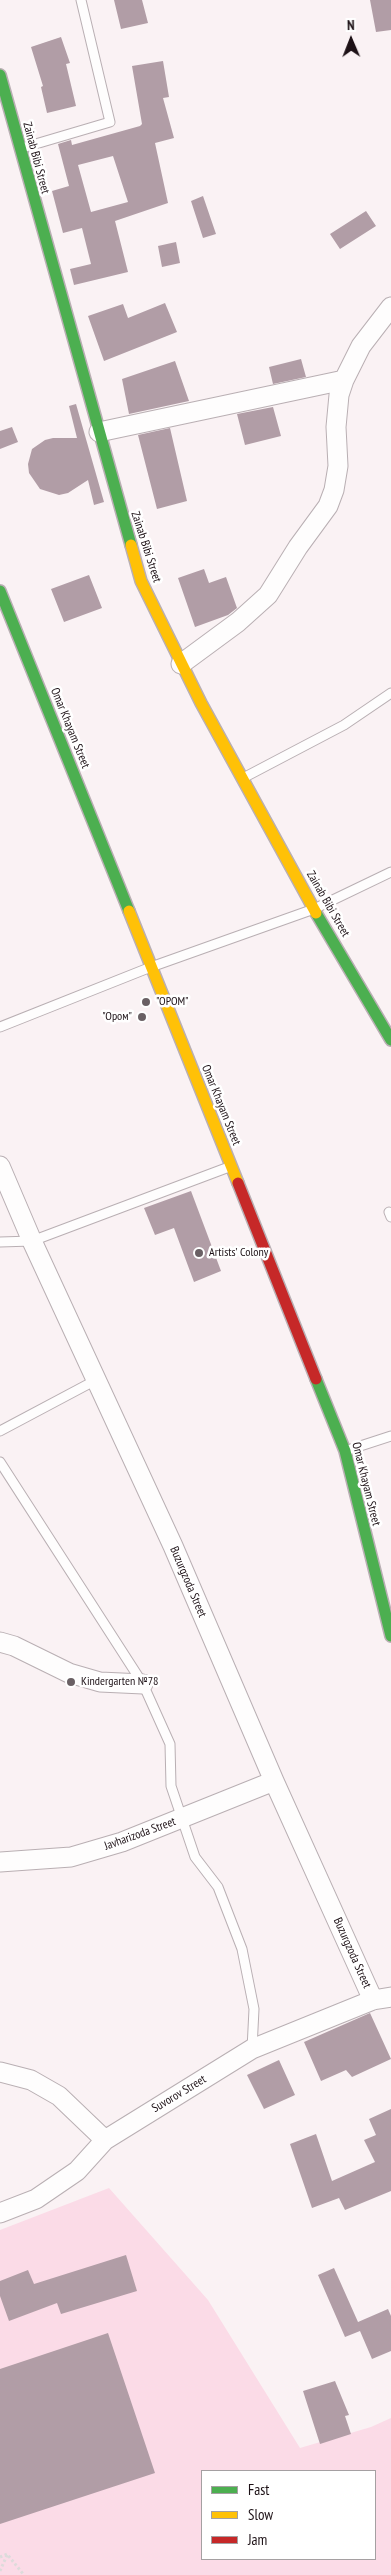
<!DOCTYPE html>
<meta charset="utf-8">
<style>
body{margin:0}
#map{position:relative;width:391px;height:2575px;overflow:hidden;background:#faf2f4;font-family:"PT Sans Narrow",sans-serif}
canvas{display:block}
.legend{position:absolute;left:201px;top:2470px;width:175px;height:90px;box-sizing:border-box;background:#fff;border:1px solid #a5a0a2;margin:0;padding:6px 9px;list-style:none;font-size:15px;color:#1d1116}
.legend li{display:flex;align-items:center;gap:10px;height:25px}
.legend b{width:25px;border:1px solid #a5a0a2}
.north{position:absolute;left:326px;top:15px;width:50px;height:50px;-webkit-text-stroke:4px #fff;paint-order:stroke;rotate:359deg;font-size:14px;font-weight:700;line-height:20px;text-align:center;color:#1d1116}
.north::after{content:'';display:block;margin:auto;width:18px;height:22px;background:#1d1116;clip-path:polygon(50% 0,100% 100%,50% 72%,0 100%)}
</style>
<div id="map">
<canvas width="391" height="2575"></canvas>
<ul class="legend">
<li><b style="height:6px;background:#4caf50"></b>Fast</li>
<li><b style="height:6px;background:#ffc107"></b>Slow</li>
<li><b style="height:6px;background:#c62828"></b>Jam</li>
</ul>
<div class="north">N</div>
</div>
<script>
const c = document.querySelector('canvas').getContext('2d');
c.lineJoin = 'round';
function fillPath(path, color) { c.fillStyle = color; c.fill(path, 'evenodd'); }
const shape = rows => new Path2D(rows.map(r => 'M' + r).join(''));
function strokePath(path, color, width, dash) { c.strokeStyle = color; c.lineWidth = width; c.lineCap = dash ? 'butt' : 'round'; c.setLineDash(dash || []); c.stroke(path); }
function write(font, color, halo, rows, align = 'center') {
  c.font = font + ' "PT Sans Narrow",sans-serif'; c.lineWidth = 5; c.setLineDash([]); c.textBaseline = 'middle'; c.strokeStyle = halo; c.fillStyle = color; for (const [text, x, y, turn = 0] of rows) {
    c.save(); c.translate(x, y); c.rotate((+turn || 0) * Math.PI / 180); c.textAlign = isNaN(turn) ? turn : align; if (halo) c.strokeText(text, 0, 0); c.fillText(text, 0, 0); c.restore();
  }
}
fillPath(shape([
 [109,2188,208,2300,300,2448,371,2427,391,2418,391,2575,0,2575,0,2230],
 [202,2471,375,2471,375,2559,202,2559]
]), '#fbdbe7');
fillPath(shape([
 [114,0,142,0,148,23,121,29],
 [370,0,391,0,391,30,376,32],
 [61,37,70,63,66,64,76,106,47,113,41,87,43,86,31,47],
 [163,61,169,97,163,98,174,138,155,143,168,203,115,221,128,272,74,285,70,269,91,264,82,228,63,233,52,191,69,186,58,144,71,140,72,145,140,126,142,124,132,66],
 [113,156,128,202,91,212,78,165],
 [203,196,216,234,203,238,191,201],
 [366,211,376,226,340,249,330,234],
 [176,242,180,263,162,267,158,246],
 [165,303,177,332,104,361,88,316,123,304,128,318],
 [301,359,306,377,273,384,269,367],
 [175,361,189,401,129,414,122,379],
 [76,404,104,502,94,505,88,480,68,493,59,495,40,489,29,473,28,464,32,449,45,440,53,438,77,438,69,406],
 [273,407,281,436,245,445,237,414],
 [12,427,18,442,0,449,0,431],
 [170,428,187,501,157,509,138,435],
 [204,569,209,583,226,577,237,608,228,615,195,627,178,578],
 [89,575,102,608,64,622,51,589],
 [191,1191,221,1271,194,1282,174,1228,155,1235,144,1208],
 [370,2013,391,2059,352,2077,346,2070,321,2081,304,2042],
 [279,2060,295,2095,264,2109,247,2075],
 [391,2109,391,2191,345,2210,339,2198,312,2208,290,2144,316,2134,332,2181,375,2162,364,2140,376,2135,369,2119],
 [126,2255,137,2291,61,2314,57,2303,9,2321,0,2296,0,2281,28,2270,34,2284],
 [334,2268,358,2322,388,2309,391,2316,391,2351,372,2359,360,2331,345,2337,318,2275],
 [108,2333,155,2473,0,2524,0,2369],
 [335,2381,349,2415,345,2416,351,2434,320,2444,303,2391]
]), '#b19da6');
const lane = shape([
 [22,148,110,122,81,0],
 [245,777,344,725,391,693],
 [0,1027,151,967,314,909,391,872],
 [389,1212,391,1217],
 [0,1242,32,1241,229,1167],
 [0,1431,96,1380],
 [348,1450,391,1436],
 [0,1462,143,1684,170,1744,171,1786,195,1857,218,1887,242,1949,254,2009,252,2049]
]);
const street = shape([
 [99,432,344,380],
 [181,664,238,622,268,595,298,547,328,506,334,490,338,466,336,427,339,395,344,380,361,346,391,307],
 [0,1166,32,1241,173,1546,274,1781,373,2000],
 [0,1642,14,1646,69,1673,100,1682,143,1684],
 [0,1862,71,1857,122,1842,274,1781],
 [0,2072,31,2080,59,2096,105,2140],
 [0,2213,36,2199,77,2171,105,2140,252,2049,373,2000,391,1997]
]);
const fast = shape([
 [0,75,131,545],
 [0,591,129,911],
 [316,913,391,1040],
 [316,1379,345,1451,391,1636]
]);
const slow = shape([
 [131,545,141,581,201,703,316,913],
 [129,911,238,1183]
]);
const jam = shape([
 [238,1183,316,1379]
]);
strokePath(lane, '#b9afb3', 11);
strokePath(street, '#b9afb3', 21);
strokePath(fast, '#b9afb3', 14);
strokePath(slow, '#b9afb3', 14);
strokePath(jam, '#b9afb3', 14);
strokePath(shape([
 [0,2557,7,2554,24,2575],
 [0,2571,7,2555]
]), '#dddbdb', 3, [2.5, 2.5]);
strokePath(lane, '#fefdfd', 9);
strokePath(street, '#fefdfd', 19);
strokePath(fast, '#4caf50', 11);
strokePath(slow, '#ffc107', 11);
strokePath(jam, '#c62828', 11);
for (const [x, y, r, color] of [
 [146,1002,5,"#6a6064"],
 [142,1017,5,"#6a6064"],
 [199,1253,5,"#6a6064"],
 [71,1682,5,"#6a6064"]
]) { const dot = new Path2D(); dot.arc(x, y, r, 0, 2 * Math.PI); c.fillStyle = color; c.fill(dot); strokePath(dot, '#fff', 2); }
write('12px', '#1d1116', '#fff', [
 ["Zainab Bibi Street",36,158,75],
 ["Zainab Bibi Street",146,547,72],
 ["Omar Khayam Street",70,728,68],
 ["Zainab Bibi Street",328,904,60],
 ["Omar Khayam Street",221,1105,68],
 ["Omar Khayam Street",366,1484,76],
 ["Buzurgzoda Street",188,1582,67],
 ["Javharizoda Street",140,1834,-20],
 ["Buzurgzoda Street",352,1953,66],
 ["Suvorov Street",179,2094,-31]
]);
write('12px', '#1d1116', '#fff', [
 ["\"OPOM\"",156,1002],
 ["\"Oром\"",132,1017,"right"],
 ["Artists’ Colony",209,1253],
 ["Kindergarten №78",81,1682]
], 'left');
</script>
